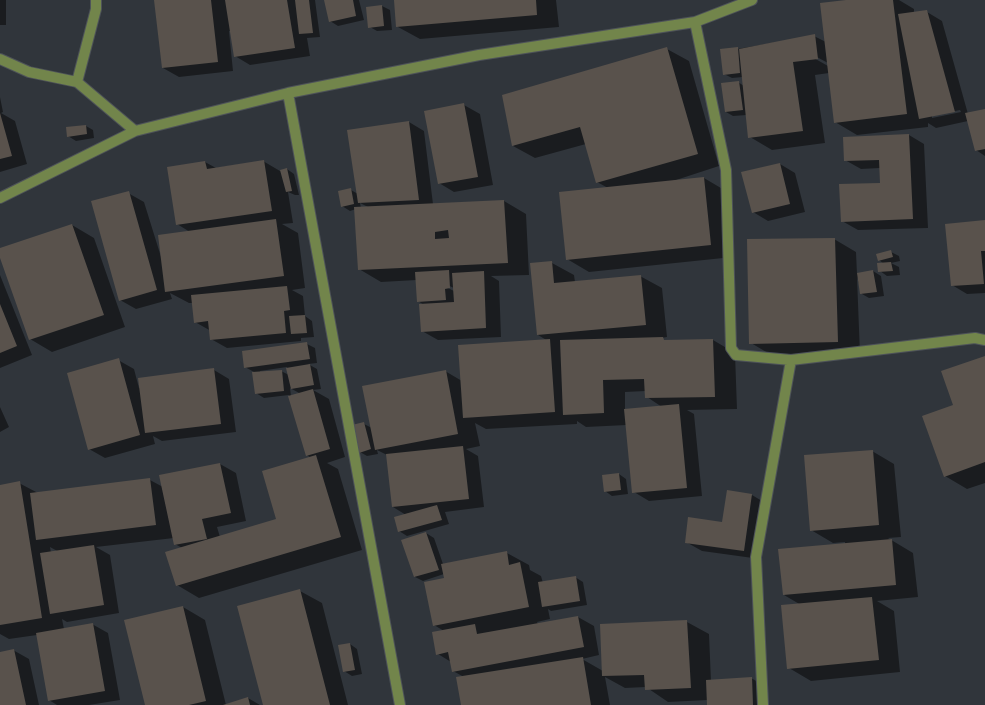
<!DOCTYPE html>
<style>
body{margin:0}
canvas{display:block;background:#30353b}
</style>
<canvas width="985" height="705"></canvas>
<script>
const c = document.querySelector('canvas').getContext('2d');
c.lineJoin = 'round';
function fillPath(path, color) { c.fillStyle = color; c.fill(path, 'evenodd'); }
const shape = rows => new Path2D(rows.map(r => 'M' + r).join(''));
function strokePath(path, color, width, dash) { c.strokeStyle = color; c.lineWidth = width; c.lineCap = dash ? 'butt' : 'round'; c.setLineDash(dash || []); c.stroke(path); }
fillPath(shape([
 [0,0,6,0,6,25,0,25],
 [155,0,315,0,320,37,307,38,310,56,250,65,235,56,231,31,229,31,233,71,179,77,163,68],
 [325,0,359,0,364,20,338,26,330,21],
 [395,0,556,0,559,27,420,39,398,27],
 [857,0,899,0,914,9,914,13,927,12,942,21,968,114,985,110,985,156,976,150,968,121,936,128,928,123,928,127,857,135,835,122,829,73,815,75,825,143,772,150,750,137,747,115,733,116,726,112,738,82,744,86,743,77,732,78,724,74,737,49,814,36,826,42],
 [813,55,828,63,828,66,812,57],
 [960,110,961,112,932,118,932,116],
 [382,6,390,10,392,30,377,31,370,27],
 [667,49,689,61,719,166,670,182,704,178,726,191,733,257,589,272,567,259,608,188,597,182,586,144,535,158,513,146],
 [0,97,3,112,1,113,15,121,27,164,0,172],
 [464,105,480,114,493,185,454,192,439,183],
 [409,122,424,131,433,204,504,201,526,214,529,275,491,276,499,281,501,337,438,340,422,331,424,305,418,301,417,280,381,282,359,269,356,209,350,211,342,206,351,190,358,194],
 [360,203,368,207,361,208],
 [445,284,454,288,454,291,444,286],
 [86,126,93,130,94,138,76,141,68,136],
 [909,135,924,144,928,228,858,230,842,221,881,184,880,168,861,169,845,160],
 [263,161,280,171,287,169,294,174,299,195,295,195,288,192,293,223,282,224,298,233,305,288,292,290,303,296,305,316,312,321,314,337,301,338,301,341,227,348,211,339,211,331,195,322,193,303,189,303,170,293,172,299,136,309,120,300,128,193,144,202,162,260,190,232,177,224,205,162,216,168],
 [780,164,795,173,805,212,768,221,753,212],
 [985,222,985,293,967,294,952,285],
 [72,225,94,238,125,327,52,352,30,339,0,249],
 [834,239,856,252,857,274,873,271,881,276,884,296,869,298,862,294,857,277,860,354,773,356,751,343],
 [891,252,899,256,900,261,891,263,899,267,900,275,887,276,880,271,884,264,879,260],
 [552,263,574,275,575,282,640,276,662,288,667,337,654,339,654,341,713,340,735,353,737,409,687,410,694,414,702,496,649,501,634,492,627,425,586,427,577,421,577,424,486,429,475,423,480,446,466,449,478,456,484,507,445,512,449,524,407,536,399,531,406,515,393,507,387,455,377,450,378,454,367,456,360,452,364,424,372,428,445,371,462,381,548,341,538,335],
 [646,391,647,397,662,407,625,410,625,392],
 [0,275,32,355,0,368],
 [307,344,315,348,317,363,308,364,317,369,321,389,313,390,329,399,345,457,327,463,338,469,362,550,199,598,177,585,182,548,175,544,174,538,96,547,110,555,119,613,67,622,62,619,64,629,92,624,108,633,120,700,89,705,57,705,49,700,37,635,9,639,0,634,0,486,19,483,38,493,150,480,163,487,220,464,236,473,246,521,217,527,220,537,278,520,311,458,307,455,289,395,264,398,256,393,254,372,245,367],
 [287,367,289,375,281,371,260,373,260,371],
 [290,388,301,394,291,396],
 [50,547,59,552,51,553],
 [985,357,985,483,967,489,945,476,955,406],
 [118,360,134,369,139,388,214,370,229,379,236,432,162,441,153,436,155,444,105,458,89,449],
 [0,407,9,427,0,432],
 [872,451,894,464,901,537,888,538,913,553,918,597,877,601,894,611,900,672,811,681,789,668,801,605,784,595,845,544,845,542,833,543,811,530],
 [619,474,626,479,628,494,612,496,605,491],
 [752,495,767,504,760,559,702,551,686,542,723,524],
 [426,533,434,538,443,564,507,553,529,565,530,570,541,576,543,583,575,577,583,582,587,605,551,611,548,609,550,619,537,622,538,624,578,617,594,626,599,655,582,659,603,671,687,622,709,634,711,681,751,678,767,687,768,705,709,705,708,700,668,702,646,687,625,688,605,677,610,705,462,705,464,677,453,671,451,662,438,654,444,631,434,625,445,579,444,574,423,581,415,577],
 [300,591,322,603,348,705,264,705],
 [183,607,205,620,226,705,248,698,260,705,146,705],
 [350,644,357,649,362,674,352,676,344,671],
 [13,650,29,659,39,705,0,705,0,653]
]), '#0007');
fillPath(shape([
 [154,0,211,0,218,62,162,68],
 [225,0,287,0,295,48,234,57],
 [295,0,309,0,313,33,299,34],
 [324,0,353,0,356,16,329,22],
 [394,0,536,0,537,15,396,27],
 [846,0,893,0,907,114,834,123,820,3],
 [382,5,384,26,368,28,366,7],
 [927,10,955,112,919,119,898,14],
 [815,34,818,59,793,62,803,131,748,138,739,49],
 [667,47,698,154,596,183,580,127,512,146,502,95],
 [738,47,740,73,723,75,720,49],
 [739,81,743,110,725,112,721,83],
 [464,103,478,177,438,184,424,111],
 [985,109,985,149,975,151,965,113],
 [0,113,12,156,0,159],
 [409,121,419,200,358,203,347,130],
 [86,125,87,134,67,137,66,127],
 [909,134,913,219,841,222,839,184,880,183,879,160,844,161,843,137],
 [264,160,272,211,176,225,167,167,205,161,207,169],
 [780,163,790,204,752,213,741,172],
 [287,168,292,191,286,192,280,170],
 [704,177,711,245,566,260,559,192],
 [351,188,354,204,341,207,338,191],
 [129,191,157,290,119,301,91,201],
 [504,200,508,263,358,270,354,207],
 [448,230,449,238,435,239,435,232],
 [276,219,284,276,165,292,158,235],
 [985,220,985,251,981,251,984,284,951,286,945,224],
 [72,224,104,315,29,340,0,258,0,248],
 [835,238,838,342,749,344,747,239],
 [891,250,893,257,878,261,876,254],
 [552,261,554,283,641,275,646,325,537,335,530,263],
 [891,262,893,271,878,272,877,263],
 [449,270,450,288,445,289,446,300,417,302,415,272],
 [873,270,877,292,860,294,857,273],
 [484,271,486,328,421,332,419,304,454,302,452,273],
 [287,286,290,310,284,311,286,333,210,340,208,321,194,323,191,295],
 [0,304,17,346,0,353],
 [305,315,307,333,291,334,289,316],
 [663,337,664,340,713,339,715,397,645,398,644,379,603,380,604,413,563,415,560,340],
 [550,339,555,412,463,418,458,345],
 [307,342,310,359,244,368,242,351],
 [985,356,985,462,944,477,922,416,953,405,941,371],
 [119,358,140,435,88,450,67,373],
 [310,364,314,385,291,389,286,368],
 [214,368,221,424,145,433,138,378],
 [282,370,284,391,255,394,252,372],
 [446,370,458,434,375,450,362,386],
 [313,389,330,449,306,456,288,396],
 [679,404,687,488,632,493,624,409],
 [364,422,371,449,359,453,352,425],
 [463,446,469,499,392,507,386,454],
 [873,450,879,525,810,531,804,455],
 [316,455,341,537,176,586,165,552,276,519,262,471],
 [220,463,231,513,202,519,207,539,174,545,159,475],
 [619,473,621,490,604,492,602,475],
 [150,478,156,525,36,540,30,493],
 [20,481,42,618,0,625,0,485],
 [727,490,752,494,744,551,685,543,688,517,722,522],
 [437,505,442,520,398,532,394,517],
 [426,532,439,570,414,577,401,540],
 [892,539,896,585,783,595,778,549],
 [94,545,104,605,50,614,40,553],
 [507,551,509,565,520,562,529,607,433,626,424,582,444,578,441,564],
 [576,576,580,601,542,607,538,582],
 [300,589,330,705,263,705,237,606],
 [872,597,879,660,787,669,781,605],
 [183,606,206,701,189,705,145,705,124,620],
 [578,616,584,647,452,672,448,652,436,655,432,632,475,624,477,634],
 [687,620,691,688,645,690,644,675,602,676,600,624],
 [93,623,105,691,48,701,36,633],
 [350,643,355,670,343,672,338,645],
 [14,649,26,705,0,705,0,652],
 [583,657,591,705,461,705,456,677],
 [752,677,753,705,707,705,706,680],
 [248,697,250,705,223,705]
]), '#59524c');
const street = shape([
 [695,22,726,170,731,348,736,355,791,360,975,338,985,340],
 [0,59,29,72,77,82,135,131],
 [77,82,96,9,96,0],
 [288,93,400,705],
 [0,198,135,131,288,93,479,55,695,22,752,0],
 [763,705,756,557,791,360]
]);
strokePath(street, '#4e5359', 12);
strokePath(street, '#72854b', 10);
</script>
